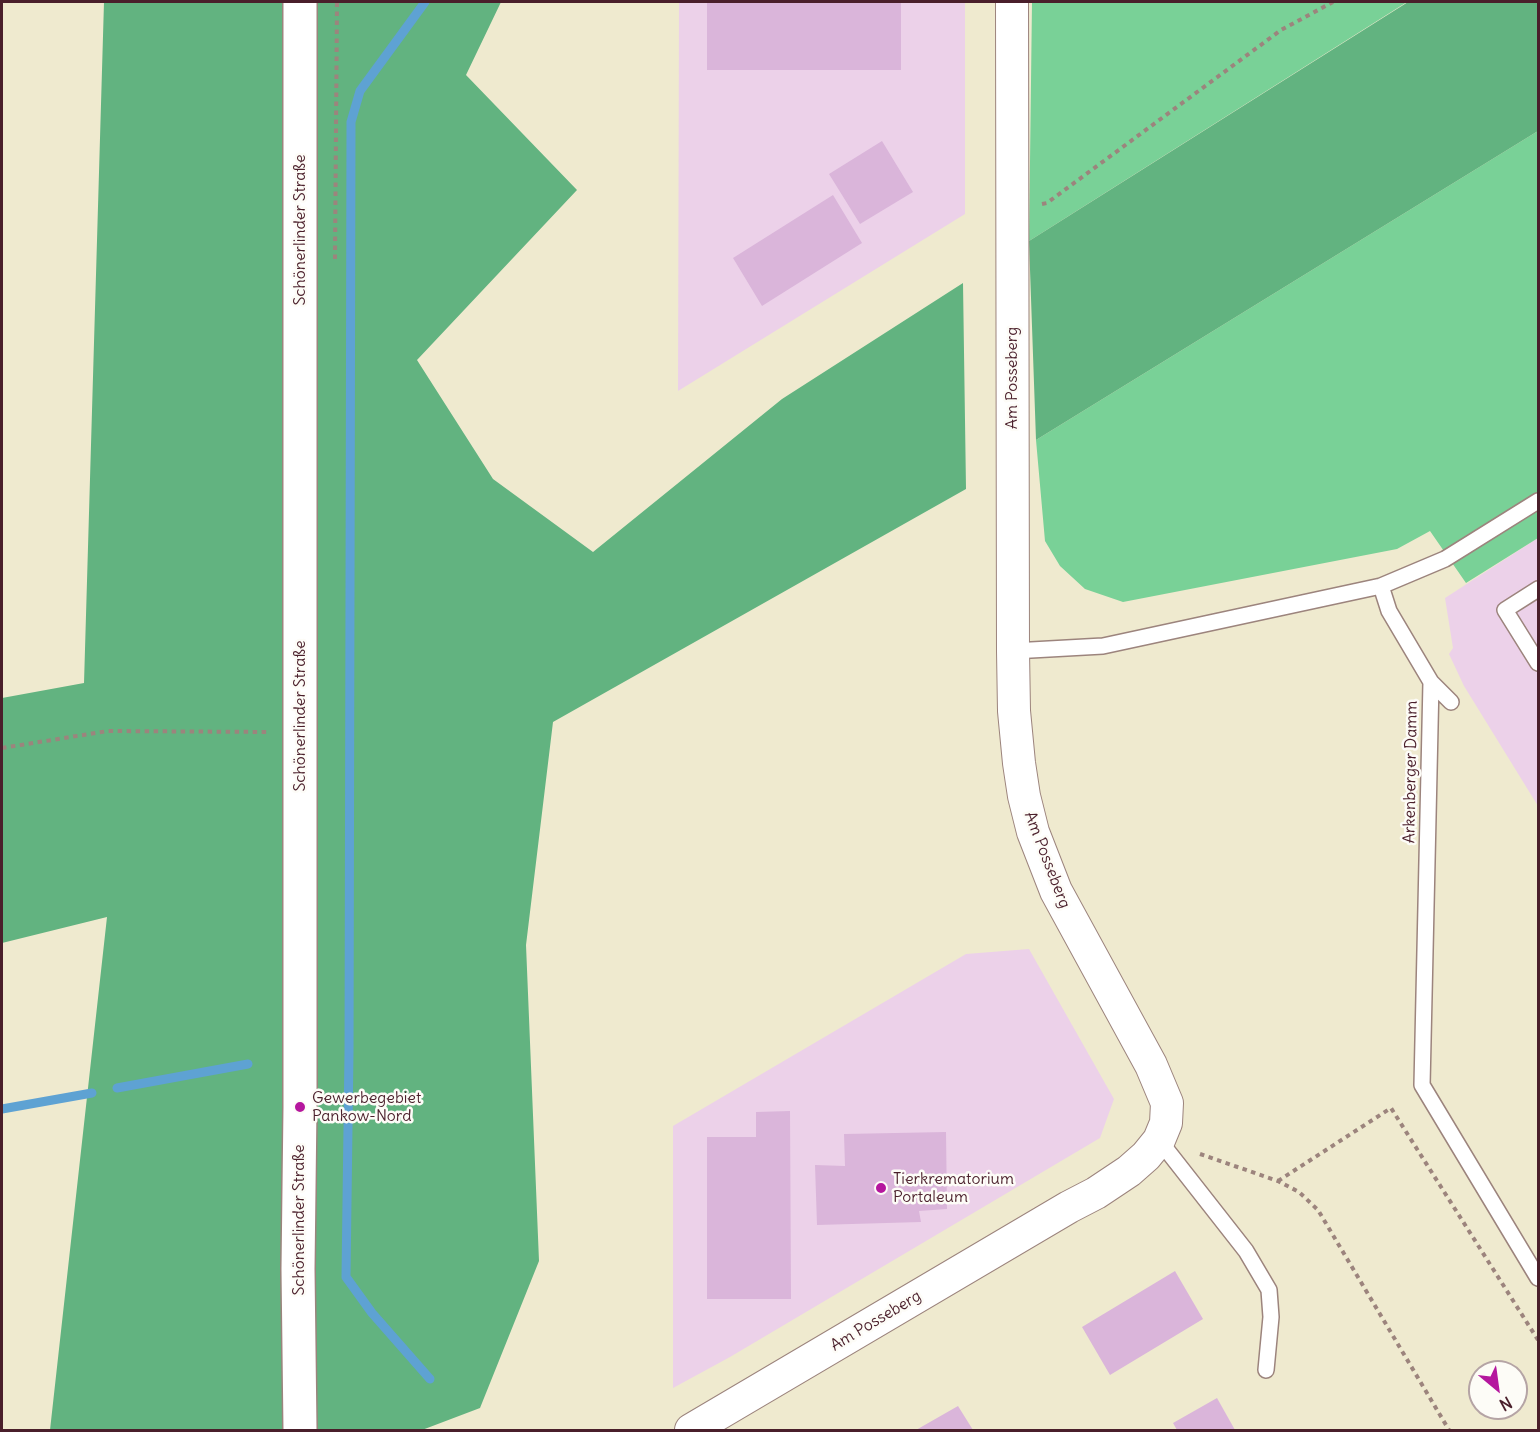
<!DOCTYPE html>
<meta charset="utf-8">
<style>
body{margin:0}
#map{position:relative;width:1540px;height:1432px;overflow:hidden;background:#efeacf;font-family:Delius,sans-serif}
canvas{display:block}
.frame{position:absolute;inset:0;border:3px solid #4a1f2b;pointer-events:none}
.north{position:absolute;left:1468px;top:1360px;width:60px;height:60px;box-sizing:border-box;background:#fdfcf7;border:2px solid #b5a4a5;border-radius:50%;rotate:151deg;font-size:16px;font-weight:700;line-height:24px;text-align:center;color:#4a1f2b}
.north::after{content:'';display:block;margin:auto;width:21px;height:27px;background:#b5179e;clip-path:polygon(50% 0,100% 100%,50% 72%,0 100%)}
</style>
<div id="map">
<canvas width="1540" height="1432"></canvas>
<div class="frame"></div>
<div class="north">N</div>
</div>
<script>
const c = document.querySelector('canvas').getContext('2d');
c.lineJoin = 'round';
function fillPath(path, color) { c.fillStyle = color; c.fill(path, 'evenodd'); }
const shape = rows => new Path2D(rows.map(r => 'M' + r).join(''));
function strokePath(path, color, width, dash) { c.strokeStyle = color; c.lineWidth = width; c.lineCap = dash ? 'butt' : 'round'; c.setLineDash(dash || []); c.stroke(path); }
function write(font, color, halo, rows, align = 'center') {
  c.font = font + ' Delius,sans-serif'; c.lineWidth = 5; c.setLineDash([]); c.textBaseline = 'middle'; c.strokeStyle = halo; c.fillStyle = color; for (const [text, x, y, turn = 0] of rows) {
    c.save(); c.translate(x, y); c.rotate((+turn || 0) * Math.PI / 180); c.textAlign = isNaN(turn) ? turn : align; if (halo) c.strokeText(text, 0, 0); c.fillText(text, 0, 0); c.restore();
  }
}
fillPath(shape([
 [679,2,965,2,965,214,678,391],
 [1538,538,1538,806,1464,686,1449,654,1453,648,1445,598],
 [1029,949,1114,1099,1100,1138,730,1357,673,1388,673,1126,966,954]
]), '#ecd1e9');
fillPath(shape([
 [1032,2,1407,2,1029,241],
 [1538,131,1538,538,1466,583,1430,531,1397,549,1123,602,1085,589,1060,566,1045,541,1036,440]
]), '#79d197');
fillPath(shape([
 [104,2,501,2,466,75,577,190,417,360,493,479,593,552,782,399,963,283,966,489,553,722,526,945,539,1261,480,1408,422,1430,50,1430,107,917,2,943,2,698,84,683],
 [1408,2,1538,2,1538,131,1036,440,1029,241]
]), '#62b380');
strokePath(shape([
 [425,2,360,91,351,122,349,1052,346,1277,372,1313,430,1379],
 [117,1088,248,1064],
 [2,1109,92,1093]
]), '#5ea2d3', 9);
fillPath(shape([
 [707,2,901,2,901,70,707,70],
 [882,141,913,192,860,224,829,174],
 [833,195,862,243,762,306,733,258],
 [790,1111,791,1299,707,1299,707,1137,756,1137,756,1112],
 [946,1132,947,1209,919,1211,921,1222,817,1225,815,1165,845,1166,844,1134],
 [1175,1271,1203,1319,1110,1375,1082,1327],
 [1217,1398,1235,1430,1177,1430,1173,1423],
 [958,1406,973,1430,916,1430]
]), '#dab5da');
const lane = shape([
 [1381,586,1389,611,1431,682,1422,1085,1538,1278],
 [1538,589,1505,610,1538,663],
 [1013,651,1103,646,1381,586,1445,559,1538,501],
 [1431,682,1451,702],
 [1159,1140,1246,1251,1269,1290,1271,1317,1266,1370]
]);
const street = shape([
 [691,1430,1069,1207,1096,1193,1129,1171,1146,1156,1159,1140,1166,1123,1167,1103,1151,1065,1056,891,1033,832,1024,796,1019,763,1014,711,1013,651,1012,2]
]);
const secondary = shape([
 [300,1430,298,1269,300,1107,300,2]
]);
strokePath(lane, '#9c847d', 18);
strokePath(street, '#9c847d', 34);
strokePath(secondary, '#9c847d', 36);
strokePath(shape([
 [1042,204,1047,203,1281,30,1333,2],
 [335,259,337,2],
 [2,748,108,731,269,732],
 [1200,1154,1278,1181,1299,1192,1318,1210,1449,1430],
 [1278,1181,1391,1108,1538,1340]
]), '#9c847d', 4, [4.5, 4.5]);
strokePath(lane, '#fff', 15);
strokePath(street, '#fff', 32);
strokePath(secondary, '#fff', 33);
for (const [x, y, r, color] of [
 [300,1107,6,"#b5179e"],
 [881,1188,6,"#b5179e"]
]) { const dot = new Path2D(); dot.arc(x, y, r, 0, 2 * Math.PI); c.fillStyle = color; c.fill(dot); strokePath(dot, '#fdfcf7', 2); }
write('16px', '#4a1f2b', '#fdfcf7', [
 ["Schönerlinder Straße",300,230,-90],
 ["Am Posseberg",1012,378,-90],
 ["Schönerlinder Straße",300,716,-90],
 ["Arkenberger Damm",1411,772,-89],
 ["Am Posseberg",1047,860,69],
 ["Schönerlinder Straße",299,1220,-90],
 ["Am Posseberg",876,1321,-31]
]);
write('16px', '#4a1f2b', '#fdfcf7', [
 ["Gewerbegebiet",312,1098],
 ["Pankow-Nord",312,1116],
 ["Tierkrematorium",893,1179],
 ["Portaleum",893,1197]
], 'left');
</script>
